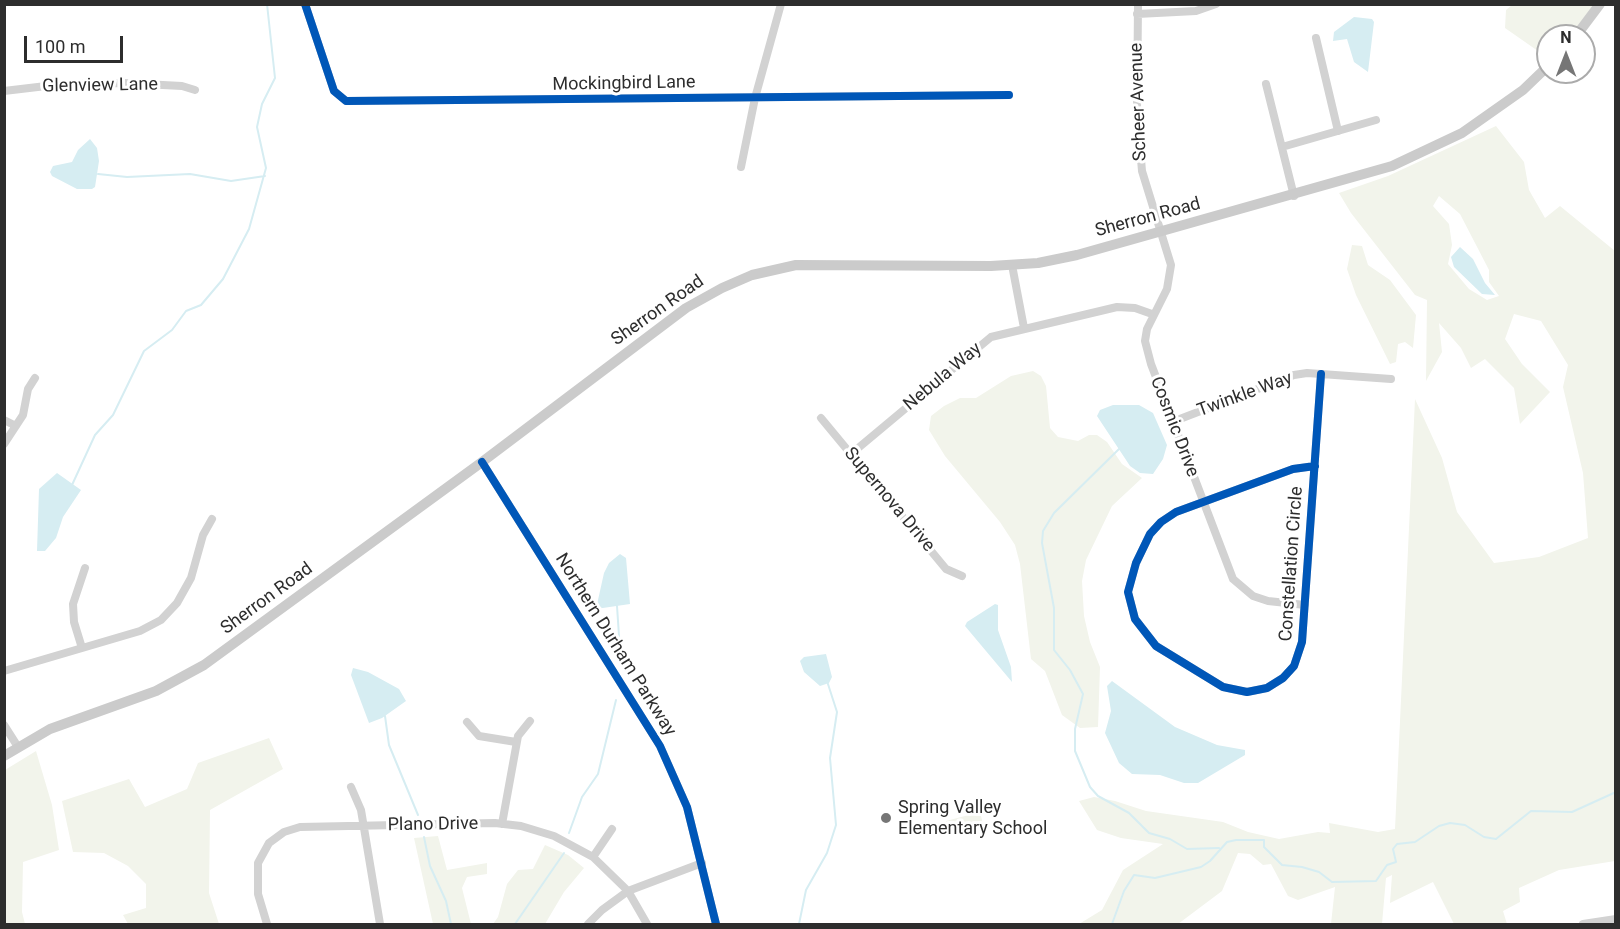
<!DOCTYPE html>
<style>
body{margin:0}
#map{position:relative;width:1620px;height:929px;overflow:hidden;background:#fff;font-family:Roboto,sans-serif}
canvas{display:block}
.frame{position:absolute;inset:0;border:6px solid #2d2d2d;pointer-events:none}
.north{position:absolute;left:1536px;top:24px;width:60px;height:60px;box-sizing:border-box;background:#fff;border:2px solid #ababab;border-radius:50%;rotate:0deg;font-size:16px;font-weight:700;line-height:24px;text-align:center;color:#2d2d2d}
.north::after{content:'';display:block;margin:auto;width:21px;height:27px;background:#767676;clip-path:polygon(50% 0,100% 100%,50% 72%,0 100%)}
.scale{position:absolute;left:24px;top:36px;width:99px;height:27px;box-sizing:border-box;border:3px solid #2d2d2d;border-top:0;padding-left:8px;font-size:18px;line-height:21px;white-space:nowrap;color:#2d2d2d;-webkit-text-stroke:4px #fff;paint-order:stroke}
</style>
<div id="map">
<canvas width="1620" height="929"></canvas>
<div class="frame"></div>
<div class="north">N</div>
<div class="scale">100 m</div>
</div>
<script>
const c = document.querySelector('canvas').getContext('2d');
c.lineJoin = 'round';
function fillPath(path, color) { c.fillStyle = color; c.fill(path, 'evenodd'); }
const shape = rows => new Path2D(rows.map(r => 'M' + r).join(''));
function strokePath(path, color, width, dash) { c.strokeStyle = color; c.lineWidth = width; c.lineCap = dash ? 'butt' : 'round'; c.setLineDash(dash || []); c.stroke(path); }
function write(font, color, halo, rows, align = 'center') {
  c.font = font + ' Roboto,sans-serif'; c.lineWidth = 6; c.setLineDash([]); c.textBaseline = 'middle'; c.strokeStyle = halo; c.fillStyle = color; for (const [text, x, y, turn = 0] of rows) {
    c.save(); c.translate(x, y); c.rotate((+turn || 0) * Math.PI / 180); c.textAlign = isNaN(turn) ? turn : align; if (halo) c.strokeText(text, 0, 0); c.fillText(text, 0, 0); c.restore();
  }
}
fillPath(shape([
 [1512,5,1596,5,1571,36,1548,36,1548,58,1505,28,1506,10],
 [1496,126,1524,162,1529,190,1545,218,1560,206,1615,251,1615,861,1559,870,1519,888,1520,902,1503,911,1507,924,1454,924,1433,882,1390,903,1392,875,1386,878,1382,924,1331,924,1335,887,1298,900,1288,896,1271,864,1263,865,1250,854,1238,853,1222,891,1178,924,1079,924,1102,910,1123,870,1163,844,1121,838,1097,830,1079,801,1094,797,1115,801,1146,811,1223,822,1248,832,1279,839,1318,832,1330,833,1329,823,1378,832,1395,829,1415,399,1442,458,1457,512,1494,563,1539,557,1588,538,1583,473,1563,387,1568,365,1541,321,1514,314,1505,339,1522,364,1550,392,1520,424,1514,388,1485,359,1471,368,1461,348,1439,323,1442,352,1426,381,1427,300,1415,295,1351,213,1339,193,1388,176],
 [1439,196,1460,214,1489,270,1489,282,1499,296,1487,300,1469,289,1448,264,1452,245,1449,224,1433,206],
 [1352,245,1362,246,1368,265,1390,280,1416,315,1413,348,1405,342,1398,344,1396,362,1390,364,1356,295,1347,269],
 [1033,371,1041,376,1046,386,1050,428,1058,437,1078,441,1089,435,1097,435,1107,442,1122,464,1142,478,1112,506,1086,560,1082,581,1084,616,1090,642,1100,667,1098,727,1080,728,1062,715,1045,671,1031,659,1020,564,1015,545,1000,522,945,456,929,430,931,416,944,406,960,398,976,398,1011,376],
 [269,738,283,769,210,810,209,893,219,924,128,924,123,915,146,908,146,884,128,866,104,853,73,852,62,801,129,779,145,807,187,789,198,763],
 [36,751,52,805,59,850,23,862,22,912,25,924,5,924,5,770],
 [980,812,983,824,949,832,946,821],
 [438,836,447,870,487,863,487,874,467,877,462,888,471,924,433,924,414,838],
 [545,845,568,855,584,868,564,892,545,924,493,924,498,917,507,884,518,870,533,869]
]), '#f2f4eb');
fillPath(shape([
 [1354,17,1372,19,1374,22,1368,72,1354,62,1347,39,1333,41,1334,32],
 [90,139,97,148,99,161,95,187,92,189,77,189,52,176,50,172,53,166,72,162,78,150],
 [1460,247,1473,259,1485,283,1495,295,1482,294,1454,267,1451,257],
 [1113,405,1139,405,1153,413,1167,445,1163,459,1153,474,1140,473,1130,466,1097,416,1100,410],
 [57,473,81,490,63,517,56,538,45,551,37,551,39,489],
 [620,554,626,558,630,604,596,609,604,573,609,563],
 [995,604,998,605,998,630,1011,667,1012,682,965,626,967,622],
 [826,654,832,677,829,683,820,686,804,672,800,661,804,657],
 [353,668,368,672,399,689,406,701,382,718,369,723,351,675],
 [1112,681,1175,727,1217,745,1245,750,1245,755,1198,783,1184,783,1160,775,1132,774,1119,763,1105,733,1111,711,1107,686]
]), '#d6edf2');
strokePath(shape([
 [98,174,127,177,190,174,231,181,265,176],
 [1119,449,1054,513,1043,531,1042,543,1054,608,1054,650,1070,670,1083,694,1075,729,1075,751,1090,787,1098,796,1129,813,1149,833,1170,839,1187,849,1219,848],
 [72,485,95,435,113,415,144,351,172,330,186,311,201,305,223,279,249,229,266,168,257,127,262,104,275,78,267,4],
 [617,606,620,651],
 [385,716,389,745,418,815],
 [569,833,582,797,598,774,616,700],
 [424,837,430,866,446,901,451,924],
 [515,924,564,853],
 [799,924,806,890,827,853,836,825,830,758,837,712,827,681],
 [1112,924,1124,891,1134,875,1155,878,1201,867,1210,861,1227,842,1236,840,1264,840,1264,847,1282,865,1302,867,1319,872,1332,882,1376,881,1387,865,1396,862,1393,849,1397,844,1415,842,1439,826,1450,823,1465,825,1484,837,1496,839,1531,811,1572,812,1616,792]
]), '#d6edf2', 2);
strokePath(shape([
 [305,4,334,91,346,101,1009,95],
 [1138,4,1137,112,1142,171,1171,265,1167,289,1147,329,1145,341,1151,364,1233,579,1253,596,1268,601,1305,605],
 [1137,14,1196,11,1216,4],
 [1316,38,1338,131],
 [1266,84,1294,196],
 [4,91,63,84,124,83,182,86,195,90],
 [1282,147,1376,120],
 [741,167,755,98,781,4],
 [1012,265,1024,328],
 [821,418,946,569,962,576],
 [4,420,16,426],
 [1172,422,1294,375,1307,373,1391,379],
 [4,444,23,415,28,389,35,378],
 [851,454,991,337,1117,307,1135,308,1152,314],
 [482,462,660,746,687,807,716,924],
 [1315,466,1293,469,1176,512,1161,522,1150,534,1136,563,1128,592,1135,619,1156,646,1223,687,1247,692,1267,688,1283,678,1294,666,1302,642,1321,374],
 [82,648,74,622,73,604,85,568],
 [4,671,140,631,161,620,177,603,191,578,203,535,212,519],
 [467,722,479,736,516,742],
 [4,725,18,747],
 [351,787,361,810,380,924],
 [502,824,518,736,530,721],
 [593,857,612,829],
 [267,924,258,894,258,863,269,843,284,832,300,827,495,823,521,826,554,836,593,857,628,891,647,924],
 [588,924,602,910,628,891,702,863],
 [1583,924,1616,919]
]), '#d2d2d2', 8);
strokePath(shape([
 [1576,36,1600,4],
 [4,756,50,729,156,691,204,665,482,462,686,308,722,288,752,275,796,265,991,266,1038,263,1077,255,1392,166,1462,133,1523,90,1548,66]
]), '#cbcbcb', 10);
strokePath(shape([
 [305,4,334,91,346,101,1009,95],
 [482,462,660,746,687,807,716,924],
 [1315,466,1293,469,1176,512,1161,522,1150,534,1136,563,1128,592,1135,619,1156,646,1223,687,1247,692,1267,688,1283,678,1294,666,1302,642,1321,374]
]), '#0057b8', 8);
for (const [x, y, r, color] of [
 [886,818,6,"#767676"]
]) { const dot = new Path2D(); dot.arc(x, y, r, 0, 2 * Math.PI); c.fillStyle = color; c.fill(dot); strokePath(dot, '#fff', 2); }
write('18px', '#2d2d2d', '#fff', [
 ["Mockingbird Lane",624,84,-1],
 ["Glenview Lane",100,86,-1],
 ["Scheer Avenue",1139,102,-92],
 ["Sherron Road",1148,218,-15],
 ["Sherron Road",658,311,-35],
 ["Nebula Way",943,377,-40],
 ["Twinkle Way",1245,395,-20],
 ["Cosmic Drive",1174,427,69],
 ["Supernova Drive",889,500,50],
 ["Constellation Circle",1292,564,-86],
 ["Sherron Road",267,599,-36],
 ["Northern Durham Parkway",615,645,58],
 ["Plano Drive",433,825,-1]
]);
write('18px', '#2d2d2d', '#fff', [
 ["Spring Valley",898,808],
 ["Elementary School",898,829]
], 'left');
</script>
